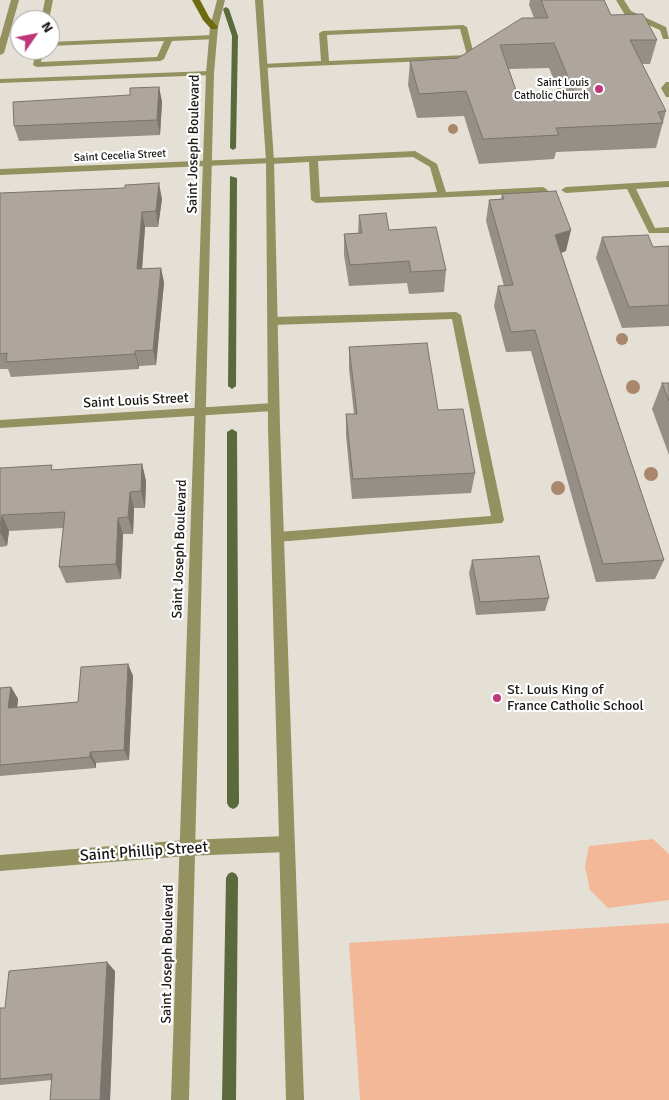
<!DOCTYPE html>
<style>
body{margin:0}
#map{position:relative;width:669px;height:1100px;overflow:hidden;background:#e4e0d5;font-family:Signika,sans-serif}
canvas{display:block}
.north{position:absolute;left:10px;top:10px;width:50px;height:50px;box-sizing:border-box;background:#fff;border:1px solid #a4a3a2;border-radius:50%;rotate:57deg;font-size:14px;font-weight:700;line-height:20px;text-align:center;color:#1b1916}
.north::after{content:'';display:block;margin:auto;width:18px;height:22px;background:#be3879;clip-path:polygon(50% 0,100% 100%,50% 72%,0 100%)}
</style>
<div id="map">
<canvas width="669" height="1100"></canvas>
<div class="north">N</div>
</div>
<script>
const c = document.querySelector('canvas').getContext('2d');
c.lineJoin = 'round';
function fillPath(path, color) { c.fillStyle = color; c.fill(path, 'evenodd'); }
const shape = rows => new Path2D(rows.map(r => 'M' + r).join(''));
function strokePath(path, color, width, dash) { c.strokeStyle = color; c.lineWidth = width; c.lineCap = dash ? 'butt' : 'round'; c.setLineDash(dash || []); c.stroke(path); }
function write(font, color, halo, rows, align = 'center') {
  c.font = font + ' Signika,sans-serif'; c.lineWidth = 4.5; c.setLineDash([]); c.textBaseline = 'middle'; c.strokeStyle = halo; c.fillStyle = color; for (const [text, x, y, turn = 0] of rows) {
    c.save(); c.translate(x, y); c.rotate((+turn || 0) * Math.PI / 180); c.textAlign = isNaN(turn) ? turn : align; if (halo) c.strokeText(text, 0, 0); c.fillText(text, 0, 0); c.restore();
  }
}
fillPath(shape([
 [653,839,669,854,669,900,608,908,590,890,585,867,589,846],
 [669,923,669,1100,360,1100,349,943]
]), '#f3b897');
fillPath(shape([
 [226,7,229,9,238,36,236,148,233,150,230,148,232,36,223,9,226,7],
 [230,176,237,178,236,386,232,389,228,386,230,176],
 [232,429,237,432,239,803,237,807,233,809,229,807,227,803,227,432,232,429],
 [232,872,236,874,238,878,236,1100,222,1100,226,878,228,874,232,872]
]), '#5b6a3c');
fillPath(shape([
 [11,0,19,0,4,53,0,55,0,39,11,0],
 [45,0,53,0,49,20,41,20,45,0],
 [616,0,624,0,631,11,666,27,669,39,663,39,660,30,625,15,616,0],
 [463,25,467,27,475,59,263,68,259,66,263,64,321,61,319,33,323,31,463,25],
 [460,29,467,55,329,61,327,35,460,29],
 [213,35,216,35,216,39,172,41,164,59,160,61,37,67,33,65,36,50,44,50,41,62,157,57,164,41,50,46,50,42,213,35],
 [210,71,213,71,213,75,0,83,0,79,210,71],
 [666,82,669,82,669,97,666,97,661,88,666,82],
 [415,151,437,164,446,192,543,187,548,190,543,193,316,203,311,200,309,162,270,164,266,161,270,158,415,151],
 [413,157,430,167,437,192,320,197,318,161,413,157],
 [669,181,669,187,636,189,655,228,669,227,669,233,649,233,627,189,566,193,561,190,566,187,669,181],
 [456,312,461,315,504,520,502,523,277,542,273,541,271,537,273,533,277,532,491,516,452,319,272,325,267,321,272,317,456,312]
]), '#93915f');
fillPath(shape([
 [270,158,274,161,273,163,0,175,0,169,270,158],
 [273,403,279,407,273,411,0,428,0,420,273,403],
 [287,836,292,839,295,844,292,849,287,852,186,856,0,871,0,855,186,840,287,836]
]), '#93915f');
fillPath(shape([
 [217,0,225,0,218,27,214,73,189,1100,171,1100,206,73,210,27,217,0],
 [255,0,263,0,274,161,280,427,304,1100,286,1100,268,427,266,161,255,0]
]), '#93915f');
fillPath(shape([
 [192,0,200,0,209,17,218,27,217,29,211,29,203,20,192,0]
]), '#6e6a10');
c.fillStyle = '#aa876c';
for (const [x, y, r] of [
 [453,129,5],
 [622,339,6],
 [633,387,7],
 [651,474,7],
 [558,488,7]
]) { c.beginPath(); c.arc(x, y, r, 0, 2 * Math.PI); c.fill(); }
fillPath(shape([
 [530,0,604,0,611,15,657,40,650,64,642,64,666,111,656,148,556,152,554,159,479,164,464,116,417,118,408,85,410,61,458,58,534,18,529,5],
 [549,68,561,97,519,99,509,69],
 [159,87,162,102,160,135,19,141,14,126,130,95],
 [0,193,162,199,158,227,145,227,142,269,161,268,164,283,156,365,139,366,139,369,11,377,8,369,0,369],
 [502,194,566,251,561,253,664,560,655,579,596,582,531,351,506,352,494,306,498,286,504,286,486,221,489,200,501,199],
 [359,215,389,230,446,270,444,292,409,294,407,283,349,286,344,255,344,234,358,233],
 [602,237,653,247,669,246,669,326,622,328,596,258],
 [349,347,438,410,475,473,471,493,352,499,346,435,346,414,354,414,349,369],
 [662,383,669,383,669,455,652,409],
 [142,464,146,481,145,508,134,508,133,534,123,534,121,579,66,583,59,567,63,528,9,531,7,546,0,547,0,468,54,470],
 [472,560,549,598,545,611,476,615,469,573],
 [128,664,133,676,129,760,96,763,96,768,0,776,0,688,11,687,18,699,17,707,78,702],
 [115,971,110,1100,50,1100,52,1080,0,1085,0,1008,5,1008]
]), '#968f87');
fillPath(shape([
 [159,87,162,102,160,135,157,120],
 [159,183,162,199,158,227,156,211],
 [142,212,145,227,141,284,137,269],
 [571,230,566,251,550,256,555,235],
 [161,268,164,283,156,365,153,350],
 [135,351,139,366,139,369,135,354],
 [142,464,146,481,145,508,141,491],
 [130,492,134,508,133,534,128,517],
 [2,515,9,531,7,546,0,532],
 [118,518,123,534,121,579,116,564],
 [128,664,133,676,129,760,124,750],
 [11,687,18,699,16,719,8,708],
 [90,752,96,763,96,768,90,757],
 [107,962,115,971,110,1100,100,1100]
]), '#7a746e');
const building = shape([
 [541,0,604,0,611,15,643,14,657,40,630,40,666,111,658,112,663,123,556,128,559,135,483,139,466,91,419,94,410,61,458,58,522,18,548,18,541,0],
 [554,43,576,97,519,99,500,45,554,43],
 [159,87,157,120,14,126,13,102,130,95,130,88,159,87],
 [159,183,156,211,142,212,137,269,161,268,153,350,135,351,135,354,6,362,7,353,0,354,0,193,125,188,125,185,159,183],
 [556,191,571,230,555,235,664,560,603,564,535,330,511,332,498,286,513,285,489,200,504,199,502,194,556,191],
 [386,213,389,230,436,227,446,270,411,272,409,261,350,265,344,234,362,233,359,215,386,213],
 [648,235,653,247,669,246,669,305,629,307,602,237,648,235],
 [427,343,438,410,463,409,475,473,353,479,346,414,357,414,349,347,427,343],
 [662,383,669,383,669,401,662,383],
 [142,464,141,491,130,492,128,517,118,518,116,564,59,567,65,512,2,515,0,526,0,468,52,465,51,470,142,464],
 [539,556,549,598,480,602,472,560,539,556],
 [128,664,124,750,90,752,90,757,0,765,0,688,11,687,8,708,78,702,81,667,128,664],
 [107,962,100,1100,50,1100,52,1074,0,1079,0,1008,5,1008,9,971,107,962]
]);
fillPath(building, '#aea69d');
strokePath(building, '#7a746e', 1);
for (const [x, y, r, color] of [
 [599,89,5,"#be3879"],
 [497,698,5,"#be3879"]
]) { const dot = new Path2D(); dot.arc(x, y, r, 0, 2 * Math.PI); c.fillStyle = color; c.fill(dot); strokePath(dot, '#fff', 2); }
write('11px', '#1b1916', '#fff', [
 ["Saint Louis",589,83],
 ["Catholic Church",589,96]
], 'right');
write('11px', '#1b1916', '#fff', [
 ["Saint Cecelia Street",120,156,-3]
]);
write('14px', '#1b1916', '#fff', [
 ["Saint Joseph Boulevard",194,144,-89],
 ["Saint Louis Street",136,401,-3],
 ["Saint Joseph Boulevard",180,549,-88],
 ["Saint Joseph Boulevard",168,954,-89]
]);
write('14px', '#1b1916', '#fff', [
 ["St. Louis King of",507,690],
 ["France Catholic School",507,706]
], 'left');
write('16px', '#1b1916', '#fff', [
 ["Saint Phillip Street",144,852,-4]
]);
</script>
